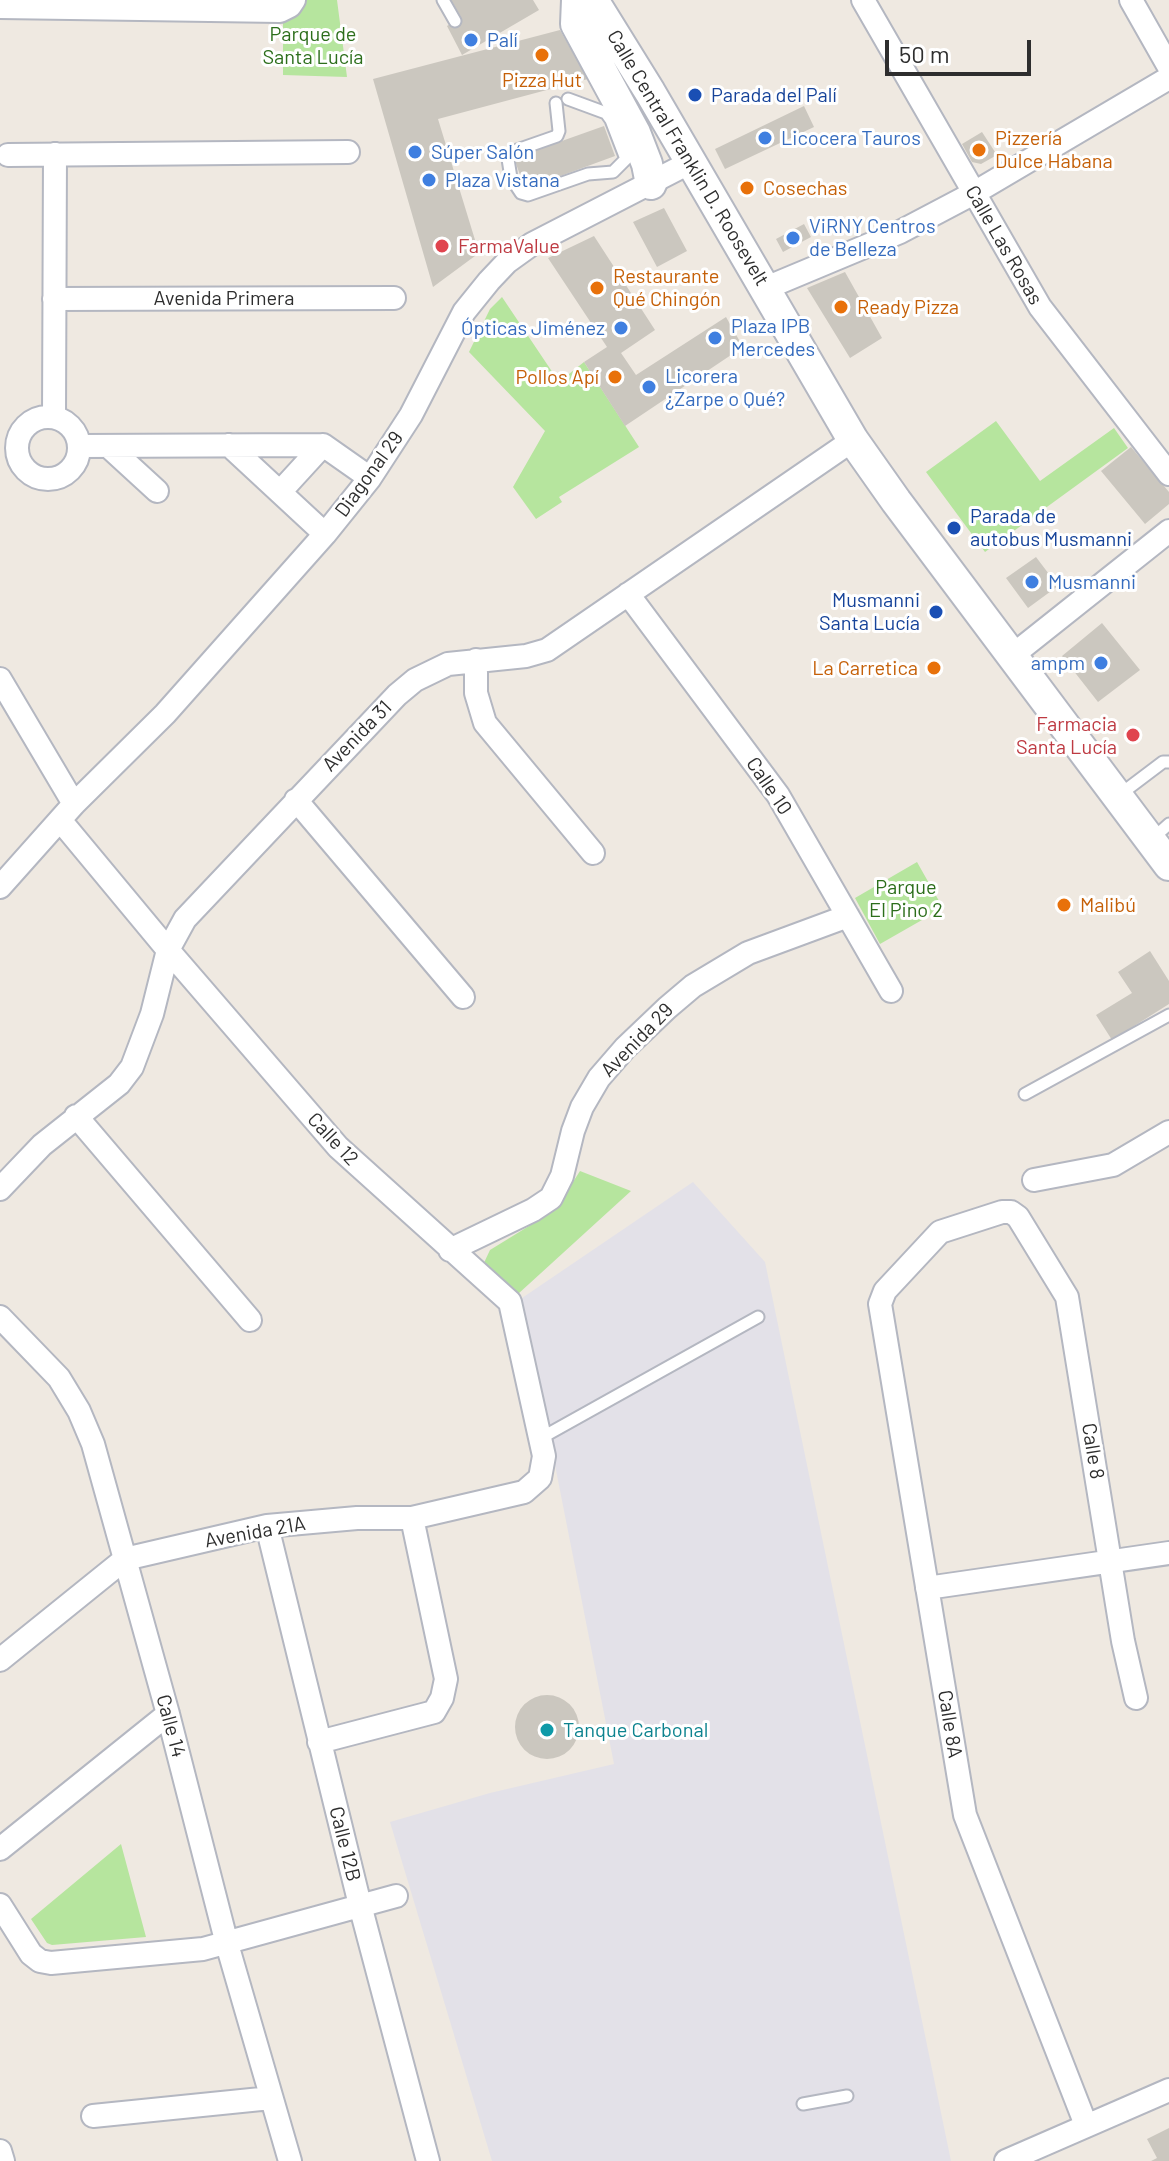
<!DOCTYPE html>
<meta charset="utf-8">
<style>
body{margin:0}
#map{position:relative;width:1169px;height:2161px;overflow:hidden;background:#efe9e1;font-family:Barlow,sans-serif}
canvas{display:block}
.scale{position:absolute;left:885px;top:40px;width:146px;height:36px;box-sizing:border-box;border:4px solid #2e2e2e;border-top:0;padding-left:10px;font-size:24px;line-height:28px;white-space:nowrap;color:#2e2e2e;-webkit-text-stroke:6px #fff;paint-order:stroke}
</style>
<div id="map">
<canvas width="1169" height="2161"></canvas>
<div class="scale">50 m</div>
</div>
<script>
const c = document.querySelector('canvas').getContext('2d');
c.lineJoin = 'round';
function fillPath(path, color) { c.fillStyle = color; c.fill(path, 'evenodd'); }
const shape = rows => new Path2D(rows.map(r => 'M' + r).join(''));
function strokePath(path, color, width, dash) { c.strokeStyle = color; c.lineWidth = width; c.lineCap = dash ? 'butt' : 'round'; c.setLineDash(dash || []); c.stroke(path); }
function write(font, color, halo, rows, align = 'center') {
  c.font = font + ' Barlow,sans-serif'; c.lineWidth = 6; c.setLineDash([]); c.textBaseline = 'middle'; c.strokeStyle = halo; c.fillStyle = color; for (const [text, x, y, turn = 0] of rows) {
    c.save(); c.translate(x, y); c.rotate((+turn || 0) * Math.PI / 180); c.textAlign = isNaN(turn) ? turn : align; if (halo) c.strokeText(text, 0, 0); c.fillText(text, 0, 0); c.restore();
  }
}
fillPath(shape([
 [693,1182,765,1262,951,2161,492,2161,390,1822,490,1793,614,1764,522,1298]
]), '#e3e1e8');
fillPath(shape([
 [299,0,337,0,347,77,283,75,283,20],
 [502,297,559,382,584,362,639,447,559,497,562,502,536,519,513,487,545,431,469,352,490,309],
 [996,421,1040,481,1114,428,1128,448,985,552,926,472],
 [917,862,943,908,880,944,855,898],
 [580,1171,631,1191,518,1294,482,1267,490,1250,555,1210],
 [121,1844,146,1937,52,1945,47,1943,31,1919]
]), '#b6e59e');
fillPath(shape([
 [451,0,533,0,539,10,462,55,447,26,461,17],
 [560,30,588,79,438,119,479,253,433,287,373,79],
 [804,106,814,127,725,169,715,149],
 [604,126,615,156,525,189,514,158],
 [982,132,997,155,981,164,972,162,962,144],
 [664,208,687,251,657,267,633,222],
 [804,224,811,237,783,252,776,239],
 [594,236,655,330,621,353,636,375,726,317,743,347,625,426,584,362,607,347,548,258],
 [845,272,882,338,850,358,807,288],
 [1131,447,1169,492,1169,504,1145,524,1101,471],
 [1036,557,1058,586,1028,608,1006,578],
 [1102,623,1140,670,1098,702,1062,656],
 [1150,951,1169,981,1169,1004,1112,1040,1096,1015,1132,993,1118,972],
 '515 1727a32 32 0 1 1 64 0a32 32 0 1 1-64 0Z',
 [1169,2128,1169,2161,1151,2161,1157,2158,1147,2139]
]), '#cbc7bf');
const service = shape([
 [443,0,455,21],
 [556,103,559,131,557,136,517,150,508,159,511,178,521,193,528,195,588,174,613,172,626,159,611,120,606,113,568,99],
 [1118,796,1163,762,1169,762],
 [1151,840,1169,824],
 [1025,1094,1169,1015],
 [541,1438,758,1317],
 [803,2104,847,2096]
]);
const minor = shape([
 [863,0,1040,307,1169,474],
 [1131,0,1169,67],
 [0,7,280,11,290,6,294,0],
 [8,155,348,152],
 [766,288,900,232,974,193,1169,78],
 [54,299,394,298],
 '17 448a31 31 0 1 1 62 0a31 31 0 1 1-62 0Z',
 [54,417,55,154],
 [229,445,325,534],
 [79,446,323,445,370,478],
 [109,447,157,491],
 [280,492,323,445],
 [628,594,778,795,891,991],
 [1013,655,1169,531],
 [476,660,476,693,485,723,593,853],
 [0,679,74,804],
 [296,800,463,997],
 [0,887,74,804,165,714,325,534,370,478,411,415,464,312,489,281,507,262,532,244,691,162],
 [76,1116,250,1320],
 [1034,1180,1113,1165,1169,1132],
 [0,1189,42,1145,119,1084,132,1067,152,1014,168,950,185,919,397,695,415,680,448,664,526,656,547,650,853,440],
 [450,1250,533,1210,551,1198,562,1176,573,1131,582,1107,599,1078,625,1048,667,1008,693,986,748,953,848,916],
 [0,1317,59,1378,79,1411,93,1444,168,1714,227,1944,290,2161],
 [267,1526,360,1905,428,2161],
 [927,1588,1169,1553],
 [0,1660,125,1559,267,1526,357,1518,412,1518,524,1492,540,1478,544,1456,510,1302,338,1147,168,950,60,820],
 [319,1742,434,1712,442,1698,446,1679,412,1518],
 [0,1849,168,1714],
 [0,1905,31,1954,40,1961,51,1963,203,1949,396,1896],
 [93,2116,271,2098],
 [1086,2125,965,1815,880,1304,885,1291,940,1232,1002,1212,1011,1212,1018,1217,1067,1297,1123,1641,1136,1698],
 [0,2151,3,2161],
 [1006,2161,1169,2090]
]);
const secondary = shape([
 [577,0,576,24,635,133,647,164,651,184],
 [593,0,650,92,853,440,896,501,1169,865]
]);
strokePath(service, '#b4b7c1', 15);
strokePath(minor, '#b4b7c1', 26);
strokePath(secondary, '#b4b7c1', 34);
strokePath(service, '#fff', 11);
strokePath(minor, '#fff', 22);
strokePath(secondary, '#fff', 30);
for (const [x, y, r, color] of [
 [471,40,8,"#3f7fe0"],
 [542,55,8,"#e8710a"],
 [695,95,8,"#1a4fb4"],
 [765,138,8,"#3f7fe0"],
 [979,150,8,"#e8710a"],
 [415,152,8,"#3f7fe0"],
 [429,180,8,"#3f7fe0"],
 [747,188,8,"#e8710a"],
 [793,238,8,"#3f7fe0"],
 [442,246,8,"#e0444e"],
 [597,288,8,"#e8710a"],
 [841,307,8,"#e8710a"],
 [621,328,8,"#3f7fe0"],
 [715,338,8,"#3f7fe0"],
 [615,377,8,"#e8710a"],
 [649,387,8,"#3f7fe0"],
 [954,528,8,"#1a4fb4"],
 [1032,582,8,"#3f7fe0"],
 [936,612,8,"#1a4fb4"],
 [1101,663,8,"#3f7fe0"],
 [934,668,8,"#e8710a"],
 [1133,735,8,"#e0444e"],
 [1064,905,8,"#e8710a"],
 [547,1730,8,"#0f9aa8"]
]) { const dot = new Path2D(); dot.arc(x, y, r, 0, 2 * Math.PI); c.fillStyle = color; c.fill(dot); strokePath(dot, '#fff', 3); }
write('20px', '#2c6e1b', '#fff', [
 ["Parque de",313,34],
 ["Santa Lucía",313,57],
 ["Parque",906,887],
 ["El Pino 2",906,910]
]);
write('20px', '#366cbe', '#fff', [
 ["Palí",487,40],
 ["Licocera Tauros",781,138],
 ["Súper Salón",431,152],
 ["Plaza Vistana",445,180],
 ["ViRNY Centros",809,226],
 ["de Belleza",809,249],
 ["Plaza IPB",731,326],
 ["Mercedes",731,349],
 ["Ópticas Jiménez",605,328,"right"],
 ["Licorera",665,376],
 ["¿Zarpe o Qué?",665,399],
 ["Musmanni",1048,582],
 ["ampm",1085,663,"right"]
], 'left');
write('20px', '#c56008', '#fff', [
 ["Pizza Hut",542,80,"center"],
 ["Pizzería",995,138],
 ["Dulce Habana",995,161],
 ["Cosechas",763,188],
 ["Restaurante",613,276],
 ["Qué Chingón",613,299],
 ["Ready Pizza",857,307],
 ["Pollos Apí",599,377,"right"],
 ["La Carretica",918,668,"right"],
 ["Malibú",1080,905]
], 'left');
write('20px', '#164399', '#fff', [
 ["Parada del Palí",711,95],
 ["Parada de",970,516],
 ["autobus Musmanni",970,539],
 ["Musmanni",920,600,"right"],
 ["Santa Lucía",920,623,"right"]
], 'left');
write('20px', '#2e2e2e', '#fff', [
 ["Calle Central Franklin D. Roosevelt",688,158,59],
 ["Calle Las Rosas",1004,245,60],
 ["Avenida Primera",224,298],
 ["Diagonal 29",369,474,-54],
 ["Avenida 31",357,736,-46],
 ["Calle 10",769,786,56],
 ["Avenida 29",637,1040,-46],
 ["Calle 12",333,1139,47],
 ["Calle 8",1093,1451,81],
 ["Avenida 21A",255,1532,-10],
 ["Calle 8A",950,1724,81],
 ["Calle 14",171,1726,75],
 ["Calle 12B",345,1844,76]
]);
write('20px', '#be3a42', '#fff', [
 ["FarmaValue",458,246],
 ["Farmacia",1117,724,"right"],
 ["Santa Lucía",1117,747,"right"]
], 'left');
write('20px', '#0d838f', '#fff', [
 ["Tanque Carbonal",563,1730]
], 'left');
</script>
